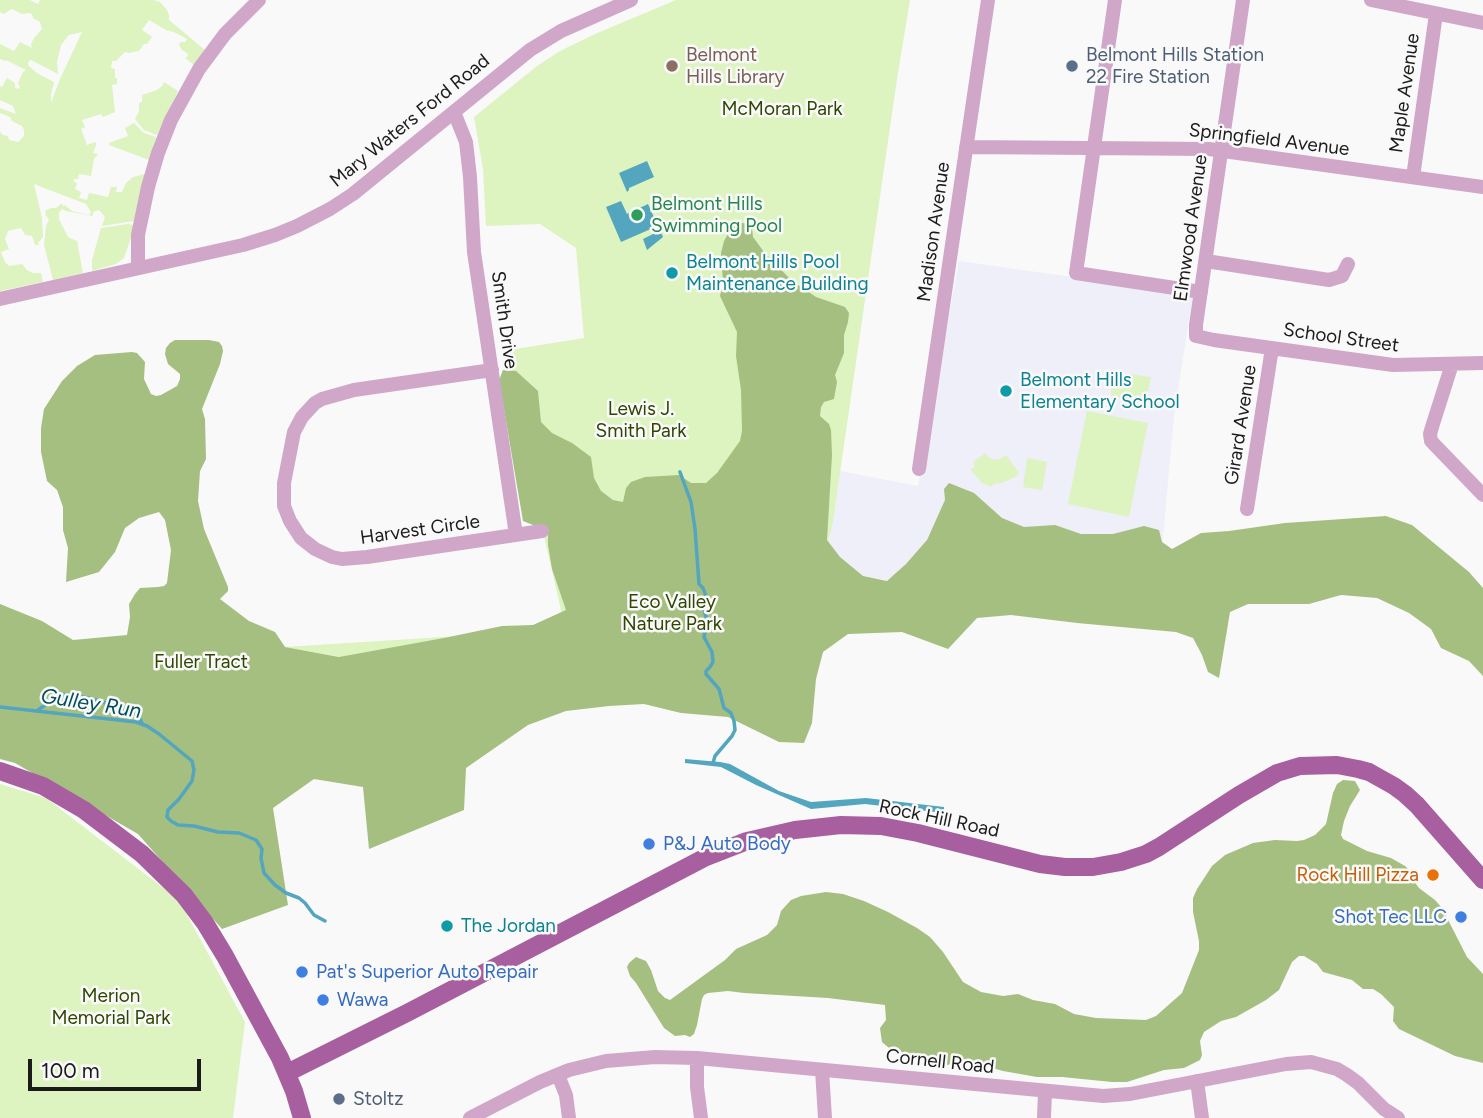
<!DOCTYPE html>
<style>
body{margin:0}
#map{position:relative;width:1483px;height:1118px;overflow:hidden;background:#f9f9fa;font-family:Figtree,sans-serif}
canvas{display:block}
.scale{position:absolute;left:28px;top:1059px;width:173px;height:32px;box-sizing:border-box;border:4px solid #1b1b1b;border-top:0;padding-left:9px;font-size:21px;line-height:24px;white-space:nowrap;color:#1b1b1b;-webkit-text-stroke:5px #f9f9fa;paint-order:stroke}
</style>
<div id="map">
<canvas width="1483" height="1118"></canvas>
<div class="scale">100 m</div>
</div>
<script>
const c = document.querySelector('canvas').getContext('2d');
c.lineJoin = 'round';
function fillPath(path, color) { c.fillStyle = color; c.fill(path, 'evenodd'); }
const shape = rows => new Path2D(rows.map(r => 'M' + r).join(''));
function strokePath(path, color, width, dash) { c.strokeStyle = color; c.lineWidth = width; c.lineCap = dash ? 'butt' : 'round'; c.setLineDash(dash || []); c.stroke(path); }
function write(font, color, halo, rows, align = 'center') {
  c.font = font + ' Figtree,sans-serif'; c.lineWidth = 5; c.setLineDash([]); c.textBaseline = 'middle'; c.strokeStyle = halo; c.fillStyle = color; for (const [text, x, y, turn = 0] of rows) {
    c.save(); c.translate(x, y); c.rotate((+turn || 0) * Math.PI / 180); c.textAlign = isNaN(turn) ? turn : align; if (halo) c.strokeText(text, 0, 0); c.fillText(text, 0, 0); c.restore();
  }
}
fillPath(shape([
 [959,261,1193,294,1174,416,1162,548,920,585,823,570,840,471,918,486]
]), '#eeeff8');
fillPath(shape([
 [0,0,30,0,38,4,40,0,154,0,160,2,167,10,169,15,169,20,205,50,194,65,185,58,187,57,188,54,182,50,179,45,180,42,185,42,187,39,174,32,166,30,149,20,142,30,152,37,147,44,144,44,139,51,129,53,125,52,116,61,112,61,111,68,115,69,115,78,117,78,117,84,112,85,115,112,103,117,101,114,82,120,85,127,81,129,87,145,96,142,96,145,93,153,98,154,94,159,91,176,79,174,78,179,74,179,74,182,77,183,75,189,81,192,79,198,87,200,89,193,108,197,111,187,117,187,116,192,122,192,126,183,133,177,145,174,134,221,102,226,105,217,99,210,93,212,93,216,66,211,62,209,59,213,59,219,68,237,77,241,83,273,53,280,44,245,46,226,49,219,46,216,45,211,51,208,56,208,62,203,63,206,65,205,72,211,89,215,91,212,86,204,34,184,42,218,43,237,38,243,39,245,35,245,32,236,25,235,21,228,8,231,5,239,9,249,1,252,5,262,9,266,22,264,27,270,33,273,41,273,43,282,0,291,0,132,3,135,8,136,9,140,18,142,24,136,24,130,22,126,12,121,10,117,0,113,0,108,16,114,13,106,0,100,0,86,2,87,7,78,15,83,15,88,18,89,20,87,18,83,23,72,26,70,6,60,5,61,0,59,0,44,14,51,20,42,32,48,31,44,34,38,42,29,40,22,33,18,32,14,29,13,22,14,12,9,3,14,0,12],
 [82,32,60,79,51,103,51,94,54,82,37,73,29,66,28,64,29,61,31,60,58,74,57,62,61,45,69,35],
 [676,0,910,0,897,79,833,521,789,703,720,698,677,712,629,696,564,697,285,647,522,632,564,623,540,518,512,413,503,351,584,338,576,248,540,224,486,226,483,169,474,117,537,66,560,51,595,34],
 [164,82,178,91,157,135,144,130,135,119,139,112,139,103,142,102,142,95,157,90,162,86],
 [134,123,144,133,156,137,149,160,109,145,109,143,128,136,125,128],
 [128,224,134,225,132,235,124,258,116,264,92,271,92,260,101,228],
 [1115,372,1151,377,1148,391,1140,397,1126,399,1112,398,1109,378],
 [1087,411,1148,423,1129,517,1068,504],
 [986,453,988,457,994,460,1000,459,1006,455,1019,473,1017,476,1002,483,993,484,992,487,982,483,970,469,975,467,973,462],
 [1027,458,1047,462,1042,490,1023,487],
 [0,784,46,798,179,900,245,1022,233,1118,0,1118]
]), '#ddf3c0');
fillPath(shape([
 [742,223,749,224,752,229,753,237,764,252,792,281,816,297,845,307,849,313,848,322,844,335,844,353,835,375,837,382,834,399,824,402,821,407,820,416,829,424,831,430,832,455,827,540,840,557,863,576,887,581,906,564,927,540,945,500,944,489,949,483,974,493,1002,518,1024,527,1055,525,1081,534,1113,534,1144,526,1159,530,1162,542,1172,549,1201,533,1229,531,1285,523,1386,516,1412,525,1469,572,1483,588,1483,676,1469,661,1441,648,1431,629,1409,613,1377,598,1341,595,1309,604,1248,604,1230,612,1219,678,1208,672,1202,655,1193,638,1176,632,1077,623,1011,615,977,618,948,649,902,632,848,634,823,652,816,679,812,723,804,743,779,742,728,717,681,713,644,704,609,706,566,711,528,725,466,768,464,810,369,849,363,787,314,779,273,808,288,905,222,929,138,834,15,763,0,759,0,604,42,621,73,640,127,635,130,617,129,604,135,594,140,588,158,587,164,586,167,583,171,550,165,520,159,512,139,518,125,528,115,552,99,572,66,582,68,548,63,530,63,507,57,490,47,481,41,452,41,428,44,409,62,381,77,366,95,355,132,352,137,353,145,362,144,379,151,394,156,396,161,395,177,386,180,379,180,374,168,364,165,354,166,348,170,343,175,340,209,340,219,342,222,346,223,351,220,364,202,409,205,419,206,459,200,471,198,501,204,529,228,587,228,591,220,599,249,621,275,632,285,647,339,657,444,638,502,626,533,625,566,610,552,569,548,545,548,531,523,521,499,380,503,370,516,371,538,391,541,422,552,433,572,443,591,457,594,478,601,491,613,500,623,502,626,488,631,482,645,477,679,475,691,483,706,483,717,473,740,441,742,431,741,390,736,356,737,332,720,296,723,282,721,253,724,241,728,234,735,226],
 [1343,780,1355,781,1360,790,1350,806,1344,821,1341,835,1343,839,1367,851,1391,858,1405,866,1414,874,1416,884,1419,888,1435,900,1442,908,1467,957,1483,974,1483,1063,1455,1056,1399,1029,1393,1021,1394,1007,1381,994,1373,989,1363,989,1352,980,1323,972,1317,964,1304,956,1299,956,1292,962,1279,990,1266,1000,1236,1017,1221,1021,1204,1032,1200,1041,1202,1055,1200,1060,1184,1068,1164,1070,1127,1082,1112,1082,1062,1077,1037,1077,1003,1071,971,1062,956,1063,947,1065,932,1060,908,1058,889,1048,882,1042,880,1028,886,1020,885,1005,828,998,744,993,728,991,708,993,704,995,702,999,697,1025,694,1034,690,1037,685,1035,675,1036,664,1028,636,983,630,976,627,967,629,963,636,957,646,961,651,970,658,991,665,998,670,1000,725,960,736,949,767,935,777,925,781,911,791,900,801,896,826,892,843,894,864,901,888,912,917,928,930,937,943,952,963,982,981,992,1003,996,1018,994,1033,1000,1055,1004,1074,1014,1096,1018,1146,1020,1156,1016,1182,993,1199,950,1199,941,1193,912,1193,898,1197,889,1212,866,1225,855,1253,843,1275,840,1297,841,1304,840,1315,835,1326,824,1333,793,1337,784]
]), '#a5bf81');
fillPath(shape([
 [647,161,654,177,629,188,629,190,627,192,619,173],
 [621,201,627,214,648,204,663,237,647,250,643,239,655,233,653,228,621,242,606,207],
 [685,759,720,762,730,764,779,791,811,802,866,798,944,807,944,810,943,813,865,804,811,809,756,785,721,767,685,763]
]), '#53a6be');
strokePath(shape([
 [680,472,691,502,695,529,699,584,703,588,706,596,706,603,704,610,707,620,704,637,712,652,713,662,710,667,706,671,706,674,719,689,724,708,731,713,734,721,735,730,732,736,715,756,713,763],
 [0,707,136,722,147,726,159,734,192,761,194,770,192,781,179,799,168,810,167,817,171,821,178,825,194,826,218,832,239,833,256,840,262,849,261,858,264,873,275,885,286,893,299,898,305,903,314,915,325,921],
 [38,710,61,694,88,698,110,704,133,713,140,719,143,725]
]), '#53a6be', 3.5);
strokePath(shape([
 [1115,0,1076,273,1201,292],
 [1243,0,1196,325,1196,336,1214,340,1393,365,1483,363],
 [1371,0,1483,23],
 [454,112,466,142,470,177,474,252,516,535],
 [966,147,1209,149,1483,187],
 [1413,177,1436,14],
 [1206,261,1329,280,1342,276,1348,264],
 [138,268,138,235,148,187,158,153,171,120,199,69,225,34,259,0],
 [0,299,243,245,275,235,297,226,330,209,353,194,530,50,561,31,631,0],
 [1452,364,1432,427,1430,434,1431,441,1483,495],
 [492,370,354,390,322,399,315,403,302,417,294,432,284,483,284,506,290,521,301,538,315,549,332,557,342,559,367,557,542,531],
 [919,469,988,0],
 [1247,509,1272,348],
 [697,1058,697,1087,701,1118],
 [822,1070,825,1118],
 [558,1075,566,1095,569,1118],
 [1197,1081,1202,1118],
 [470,1118,540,1082,569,1070,606,1061,655,1057,697,1058,1103,1096,1130,1094,1286,1064,1311,1062,1337,1069,1347,1075,1358,1083,1384,1109,1398,1118],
 [1044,1118,1045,1092]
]), '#d0a7c9', 14);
strokePath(shape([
 [0,771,43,786,84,810,142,854,184,895,205,923,225,956,280,1058,294,1091,302,1118],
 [287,1073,407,1013,706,857,747,841,795,830,841,825,881,826,918,833,1040,864,1065,867,1093,867,1121,862,1146,854,1159,847,1239,795,1277,773,1300,766,1337,765,1358,769,1369,772,1394,786,1405,794,1417,805,1483,880]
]), '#a85f9f', 18);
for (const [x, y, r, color] of [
 [672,66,7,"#8d6e63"],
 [1072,66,7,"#5c6f8a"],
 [637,215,7,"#2e9e5b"],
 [672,273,7,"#0f9aa8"],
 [1006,391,7,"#0f9aa8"],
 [649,844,7,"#3f7fe0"],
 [1433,875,7,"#e8710a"],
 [1461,917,7,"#3f7fe0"],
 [447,926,7,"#0f9aa8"],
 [302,972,7,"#3f7fe0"],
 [323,1000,7,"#3f7fe0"],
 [339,1099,7,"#5c6f8a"]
]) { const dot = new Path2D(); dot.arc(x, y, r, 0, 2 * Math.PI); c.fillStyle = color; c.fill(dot); strokePath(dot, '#f9f9fa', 2.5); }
write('19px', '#785e54', '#f9f9fa', [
 ["Belmont",686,55],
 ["Hills Library",686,77]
], 'left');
write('19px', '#4e5e75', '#f9f9fa', [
 ["Belmont Hills Station",1086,55],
 ["22 Fire Station",1086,77],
 ["Stoltz",353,1099]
], 'left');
write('19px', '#1b1b1b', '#f9f9fa', [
 ["Maple Avenue",1405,93,-82],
 ["Mary Waters Ford Road",410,121,-39],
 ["Springfield Avenue",1269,140,7],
 ["Elmwood Avenue",1191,228,-82],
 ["Madison Avenue",934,232,-82],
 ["Smith Drive",504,320,82],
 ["School Street",1341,338,8],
 ["Girard Avenue",1241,425,-81],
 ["Harvest Circle",420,530,-8],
 ["Rock Hill Road",939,819,12],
 ["Cornell Road",940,1062,6]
]);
write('19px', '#304600', '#f9f9fa', [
 ["McMoran Park",782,109],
 ["Lewis J.",641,409],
 ["Smith Park",641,431],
 ["Eco Valley",672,602],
 ["Nature Park",672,624],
 ["Fuller Tract",201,662],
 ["Merion",111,996],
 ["Memorial Park",111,1018]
]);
write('19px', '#27864d', '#f9f9fa', [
 ["Belmont Hills",651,204],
 ["Swimming Pool",651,226]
], 'left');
write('19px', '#0d838f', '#f9f9fa', [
 ["Belmont Hills Pool",686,262],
 ["Maintenance Building",686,284],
 ["Belmont Hills",1020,380],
 ["Elementary School",1020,402],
 ["The Jordan",461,926]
], 'left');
write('19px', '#366cbe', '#f9f9fa', [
 ["P&J Auto Body",663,844],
 ["Shot Tec LLC",1447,917,"right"],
 ["Pat's Superior Auto Repair",316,972],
 ["Wawa",337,1000]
], 'left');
write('19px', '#c56008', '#f9f9fa', [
 ["Rock Hill Pizza",1419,875]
], 'right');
write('italic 21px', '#004d5e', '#f9f9fa', [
 ["Gulley Run",91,704,9]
]);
</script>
